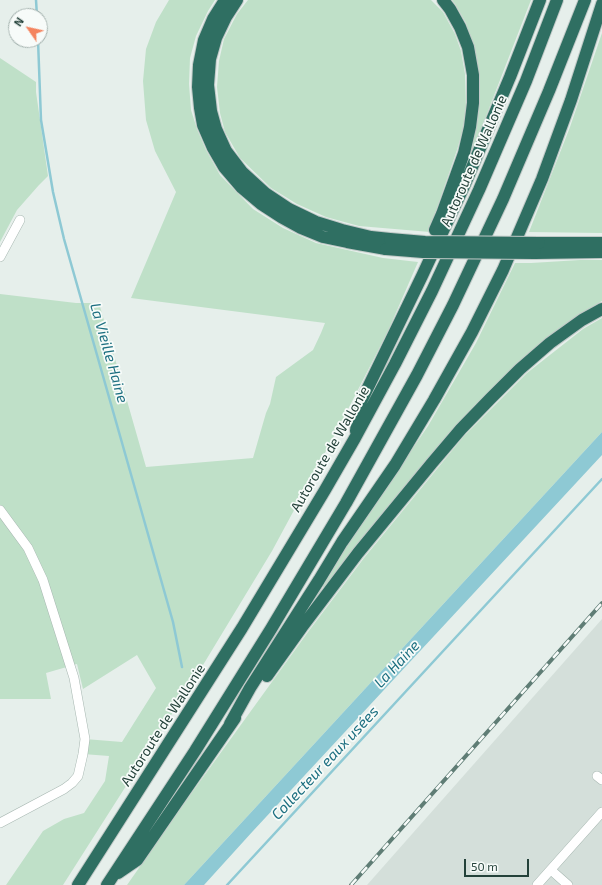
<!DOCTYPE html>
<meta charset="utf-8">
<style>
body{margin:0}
#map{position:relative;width:602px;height:885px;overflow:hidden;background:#e6efeb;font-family:"Exo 2",sans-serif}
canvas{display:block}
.north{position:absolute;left:8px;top:8px;width:40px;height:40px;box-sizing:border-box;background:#f7fbf9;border:1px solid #a3b1ad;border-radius:50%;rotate:304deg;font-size:11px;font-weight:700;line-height:16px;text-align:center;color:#24423a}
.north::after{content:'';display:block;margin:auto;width:14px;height:18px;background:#f4845f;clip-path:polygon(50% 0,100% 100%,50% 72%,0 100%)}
.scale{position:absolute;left:464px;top:859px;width:65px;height:18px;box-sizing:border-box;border:2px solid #24423a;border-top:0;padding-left:5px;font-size:12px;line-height:14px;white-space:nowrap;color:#24423a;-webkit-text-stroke:3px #f7fbf9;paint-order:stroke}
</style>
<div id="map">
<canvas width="602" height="885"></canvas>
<div class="north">N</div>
<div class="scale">50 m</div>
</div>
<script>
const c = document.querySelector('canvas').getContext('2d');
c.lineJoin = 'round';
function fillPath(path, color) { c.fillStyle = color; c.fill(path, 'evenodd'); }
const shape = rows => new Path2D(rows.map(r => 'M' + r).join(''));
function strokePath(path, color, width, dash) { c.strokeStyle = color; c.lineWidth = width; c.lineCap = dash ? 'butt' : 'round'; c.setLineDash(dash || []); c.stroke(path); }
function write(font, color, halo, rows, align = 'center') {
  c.font = font + ' "Exo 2",sans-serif'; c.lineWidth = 3.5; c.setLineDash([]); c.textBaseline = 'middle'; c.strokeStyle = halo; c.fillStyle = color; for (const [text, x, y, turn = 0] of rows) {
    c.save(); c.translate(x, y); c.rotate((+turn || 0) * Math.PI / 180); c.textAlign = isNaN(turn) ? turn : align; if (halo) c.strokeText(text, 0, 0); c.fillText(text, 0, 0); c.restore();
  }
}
fillPath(shape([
 [602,619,602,885,367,885]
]), '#d4dfda');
fillPath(shape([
 [169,0,215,0,208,11,196,36,190,58,189,84,191,110,197,129,206,150,220,175,253,209,283,228,316,243,383,258,418,262,388,331,341,423,272,551,203,665,63,885,6,885,43,831,64,819,84,813,105,781,109,756,83,754,85,739,122,742,156,688,137,655,83,689,77,664,46,673,51,699,0,699,0,294,76,303,99,303,146,467,253,458,266,413,270,404,276,377,313,350,321,333,325,323,131,298,176,192,155,151,146,120,143,81,146,49,156,22],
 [248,0,431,0,443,12,455,34,461,51,465,74,466,107,463,129,457,150,435,214,430,232,359,226,326,217,297,204,271,188,240,158,225,132,220,113,217,87,219,61,224,39,237,14],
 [452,0,531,0,452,204,470,144,472,47,466,23,455,4],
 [602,33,602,233,529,232,570,127],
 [0,58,36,82,36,92,48,176,39,185,17,210,0,242],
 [580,260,602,260,602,301,579,315,544,342,326,588,321,586,346,546,428,426,476,343,515,263,531,263],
 [602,318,602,432,184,885,127,885,188,798,308,632,364,558,464,436,527,373,583,329]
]), '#bfe0c8');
fillPath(shape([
 [602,432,602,455,253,831,204,885,184,885]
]), '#8ec9d4');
strokePath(shape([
 [36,0,37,16],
 [38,40,41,120,53,192,64,239,173,622,182,667],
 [227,885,602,479]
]), '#8ec9d4', 2.5);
const minor = shape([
 [0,257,20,220],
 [0,510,28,548,43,580,74,678,85,739,83,754,78,776,72,783,64,789,0,823],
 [597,776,602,780],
 [551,870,568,885],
 [537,885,602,812]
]);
const highway = shape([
 [225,0,213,19,204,40,199,65,198,87,200,108,203,125,213,148,224,167,242,188,261,204,281,217,301,228,323,237,347,242,386,249],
 [237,0,226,17,216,38,210,59,208,85,211,111,216,129,226,151,242,172,265,193,289,209,316,222,342,230,371,237,390,239],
 [435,230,442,214,464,153,470,127,473,103,473,75,468,47,460,27,450,9,443,0],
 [539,243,602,243],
 [535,253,602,252],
 [356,431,359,406,422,276,465,184,510,77,540,0],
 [267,676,302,627,358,553,432,463,461,429,490,399,520,369,550,343,582,320,602,309],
 [230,724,250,688,319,580,342,542,395,465,434,400,472,332,503,270,542,179,571,100,602,4],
 [118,873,137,860,235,718],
 [78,885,242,628,325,490,355,438,395,364,432,291,479,190,526,81,557,0],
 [107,885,195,751,271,629,346,503,417,375,453,305,503,199,549,91,585,0]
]);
strokePath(minor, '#a8b8b2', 10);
strokePath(highway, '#c2cac8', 14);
strokePath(minor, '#fff', 9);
strokePath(highway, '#2f6f62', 12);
const rail = shape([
 [351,885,602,603]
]);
strokePath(rail, '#5f7d75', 4);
strokePath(rail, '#f7fbf9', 2.5, [8]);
const highwayBridge = shape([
 [390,239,425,242,539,243],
 [386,249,423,252,535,253]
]);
strokePath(highwayBridge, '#c2cac8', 14, []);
strokePath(highwayBridge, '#2f6f62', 12);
write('14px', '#24423a', '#f7fbf9', [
 ["Autoroute de Wallonie",474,161,-66],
 ["Autoroute de Wallonie",330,449,-60],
 ["Autoroute de Wallonie",163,725,-57]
]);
write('italic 15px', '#1c6f80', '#f7fbf9', [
 ["La Vieille Haine",109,353,74],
 ["La Haine",397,664,-47],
 ["Collecteur eaux usées",325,763,-47]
]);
</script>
